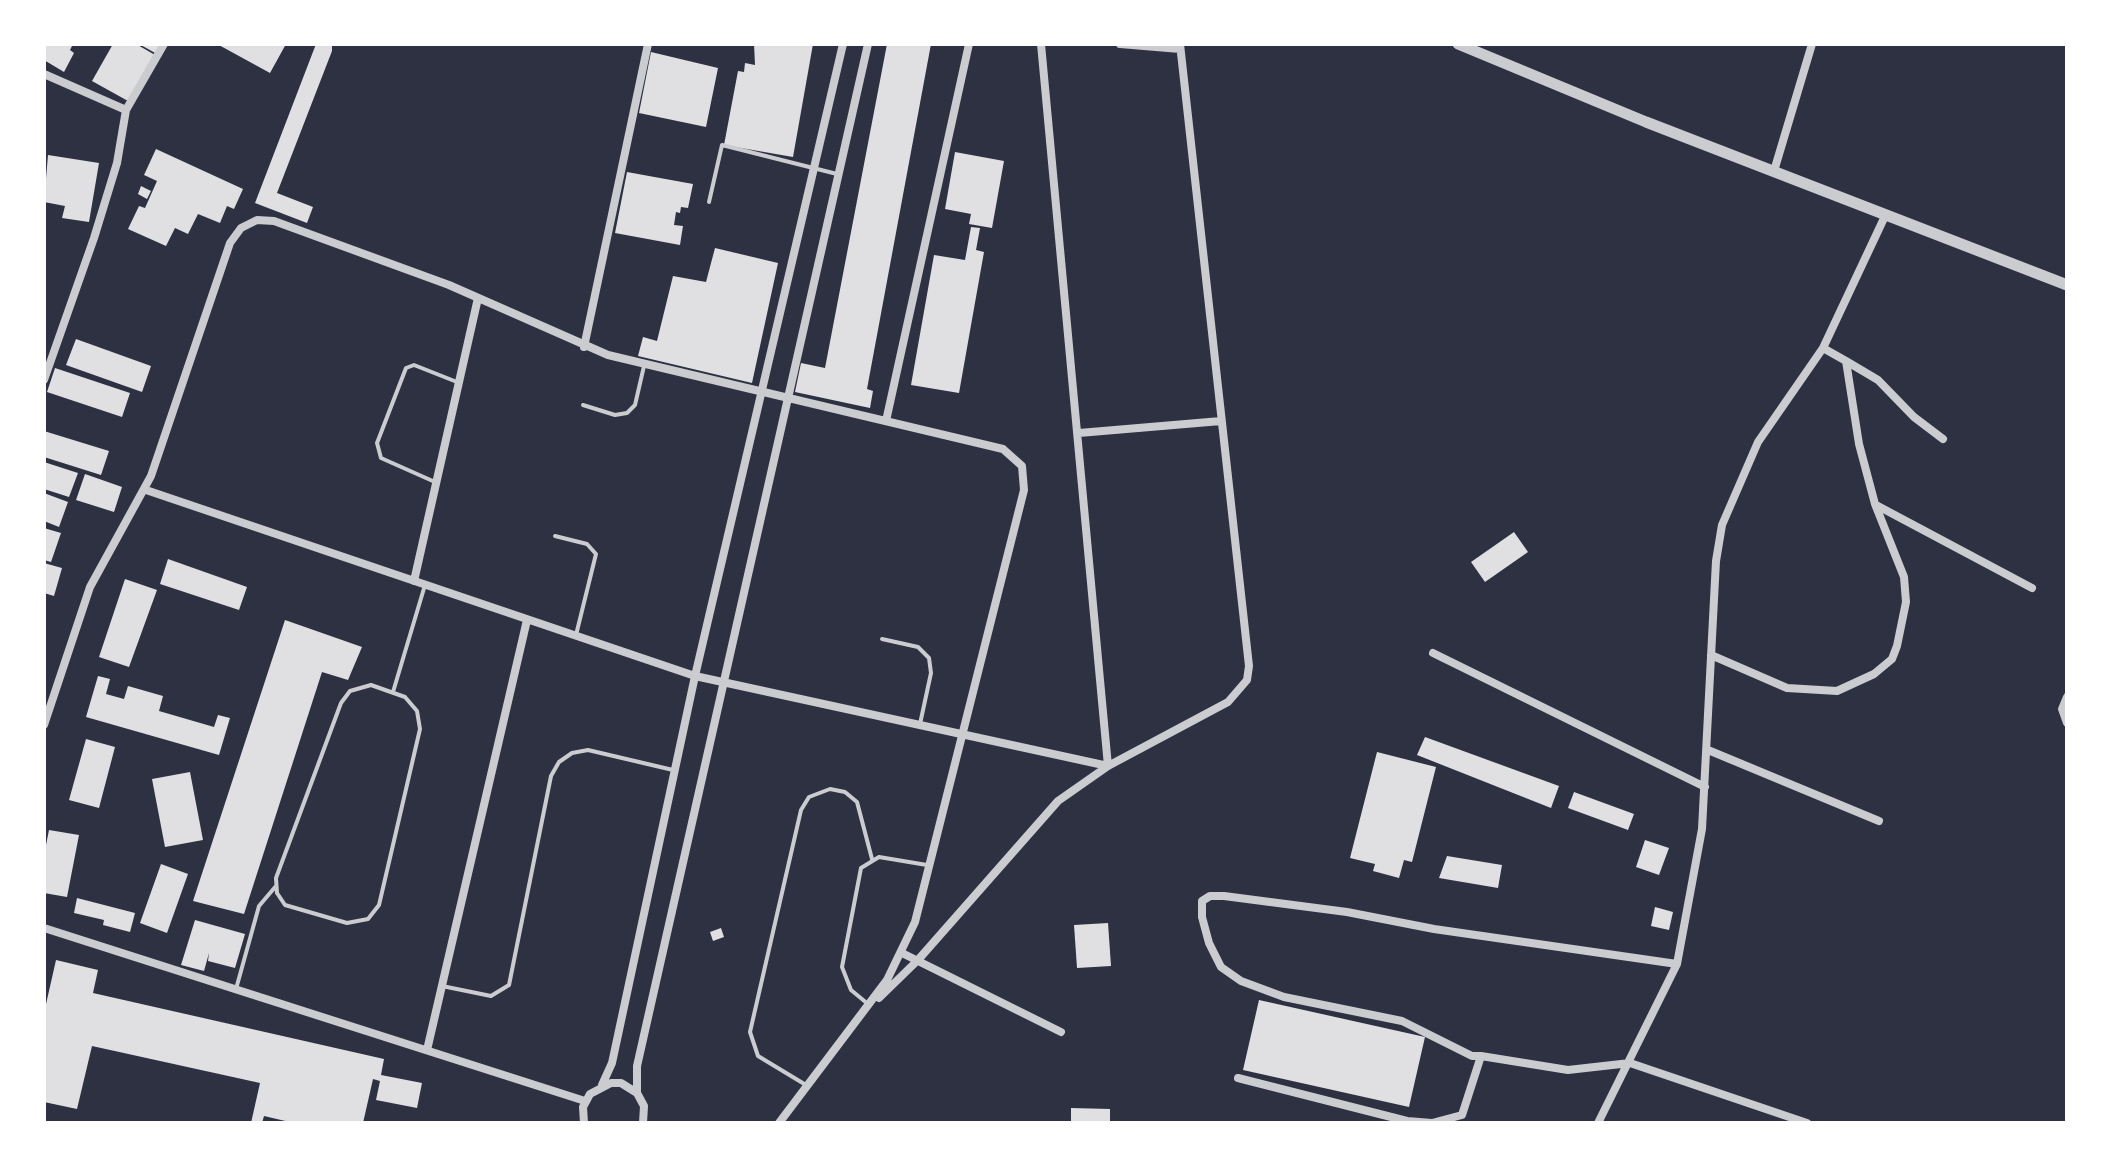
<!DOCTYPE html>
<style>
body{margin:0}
#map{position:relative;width:2111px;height:1167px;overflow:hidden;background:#2d3142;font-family:"Fira Sans Condensed",sans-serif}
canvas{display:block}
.frame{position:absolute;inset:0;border:46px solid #fff;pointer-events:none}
</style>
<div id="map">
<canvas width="2111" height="1167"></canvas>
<div class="frame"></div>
</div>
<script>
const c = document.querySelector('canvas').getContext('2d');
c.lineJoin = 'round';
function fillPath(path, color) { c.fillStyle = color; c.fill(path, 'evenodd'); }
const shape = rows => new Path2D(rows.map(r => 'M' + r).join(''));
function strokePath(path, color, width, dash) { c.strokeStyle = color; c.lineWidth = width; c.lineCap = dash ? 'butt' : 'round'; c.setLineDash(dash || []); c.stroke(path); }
fillPath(shape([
 [44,44,73,44,70,50,74,53,64,72,44,60],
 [113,44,136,44,155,55,128,101,92,81],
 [139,44,163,44,157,54],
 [217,44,286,44,270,73],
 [316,44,332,44,332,51,277,193,313,207,307,223,255,203],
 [754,44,813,44,793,157,724,145,738,71,744,72,745,63,755,65],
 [887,44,931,44,867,389,873,391,870,408,795,392,801,363,825,368],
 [651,52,718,68,706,127,639,113],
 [156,149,243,189,234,209,227,206,220,223,198,214,188,234,175,228,166,246,128,229,139,206,145,208,157,181,144,175],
 [955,152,1004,161,992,228,969,224,971,214,945,209],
 [48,155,99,163,89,222,62,218,65,206,44,202],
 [627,172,693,184,688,208,681,207,680,213,676,212,674,225,683,226,680,245,615,233],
 [141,186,151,191,147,199,138,194],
 [971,227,980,228,976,250,984,252,959,393,911,385,934,255,965,260],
 [715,248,778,263,752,383,638,356,643,337,657,341,673,276,706,282],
 [76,339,151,366,142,392,66,365],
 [55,368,130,393,122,417,47,392],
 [44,431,109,451,101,475,44,457],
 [44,462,78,473,69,497,44,489],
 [85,474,122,487,114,512,76,500],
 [44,493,68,502,59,527,44,521],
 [44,528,61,533,51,562,44,560],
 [1514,532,1528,552,1485,582,1471,562],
 [168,559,247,587,239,610,160,584],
 [44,563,62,568,54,596,44,593],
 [125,579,157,590,129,667,99,657],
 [285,620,362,647,348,680,322,672,244,914,193,901],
 [98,676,110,679,106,694,124,699,128,686,163,696,159,711,214,727,218,715,230,718,219,755,86,717],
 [1425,737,1559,786,1551,808,1417,755],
 [86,739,115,747,99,808,69,800],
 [1377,752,1436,767,1412,862,1404,860,1399,878,1373,871,1375,864,1350,858],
 [190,772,203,840,165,847,152,779],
 [1574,792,1634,814,1628,830,1568,808],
 [49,830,79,835,67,897,44,893,44,855],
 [1645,840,1669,848,1659,875,1636,867],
 [1447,856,1502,865,1498,888,1439,878],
 [161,864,188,874,167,933,140,923],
 [77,898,135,913,130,932,103,925,104,920,74,913],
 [1655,907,1673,912,1669,930,1651,926],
 [195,920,245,934,235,968,208,961,209,953,204,971,181,965],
 [1108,923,1111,966,1077,968,1074,925],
 [721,928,724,937,713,941,710,932],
 [56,960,98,970,93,993,384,1059,381,1075,422,1083,417,1108,376,1100,380,1081,373,1079,363,1123,294,1123,264,1116,262,1123,251,1123,260,1083,92,1046,77,1109,44,1102,44,1013],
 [1259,1000,1425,1037,1409,1107,1243,1070],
 [1071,1108,1110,1109,1110,1123,1071,1123]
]), '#e0e0e3');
strokePath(shape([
 [709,202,722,145,837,174],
 [583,405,615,415,627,413,635,405,644,366],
 [435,482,381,458,377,443,406,368,414,365,457,382],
 [555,536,587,544,596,554,576,635],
 [882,639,918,647,929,658,931,673,920,724],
 [371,685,405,697,417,711,420,729,379,905,368,919,347,923,285,905,277,893,276,878,341,703,350,691,371,685],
 [393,692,425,585],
 [442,986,491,996,509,985,551,776,559,762,572,753,588,750,673,770],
 [236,989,259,906,276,886],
 [868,1004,851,990,842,967,861,868,879,857,927,865],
 [806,1085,758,1056,750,1032,801,810,809,797,830,789,845,792,857,802,872,859]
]), '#caccd0', 4);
strokePath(shape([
 [1120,44,1180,49],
 [44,74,126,110],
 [1774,171,1812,44],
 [584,347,648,44],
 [1846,361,1878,380,1914,417,1943,439],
 [44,380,94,238,117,163,126,110,164,44],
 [886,421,969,44],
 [1079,433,1221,421],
 [146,490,695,676,1108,766,1041,44],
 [1876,505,2032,588],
 [414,581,478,298],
 [1433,653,1705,787],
 [1711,655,1787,688,1837,691,1874,674,1892,659,1897,646,1906,602,1904,577,1875,504,1859,444,1846,361,1823,348],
 [2067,697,2062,709,2067,723],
 [44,725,90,587,151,476,230,243,241,228,257,220,274,221,449,285,608,355,1003,449,1022,466,1024,490,915,922,887,980,779,1123],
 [1708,750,1879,821],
 [44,928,585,1101],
 [902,953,1061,1032],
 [879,998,918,960,1058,801,1108,766,1228,702,1247,680,1249,666,1180,44],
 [427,1050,527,620],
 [1481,1056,1472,1056,1402,1021,1284,997,1241,981,1221,967,1209,943,1202,917,1202,901,1210,896,1224,896,1347,912,1434,929,1677,964],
 [1238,1078,1407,1121,1432,1123,1462,1115,1481,1056,1568,1070,1630,1063,1807,1123],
 [602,1085,612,1063,695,676,843,44],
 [637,1093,637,1066,868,44],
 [584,1123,583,1107,590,1094,611,1083,621,1083,637,1093,644,1106,643,1123],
 [1598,1123,1677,964,1702,829,1716,561,1722,525,1758,442,1823,348,1886,214]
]), '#caccd0', 8);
strokePath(shape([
 [1458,44,1646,122,2067,285]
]), '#caccd0', 11);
</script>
